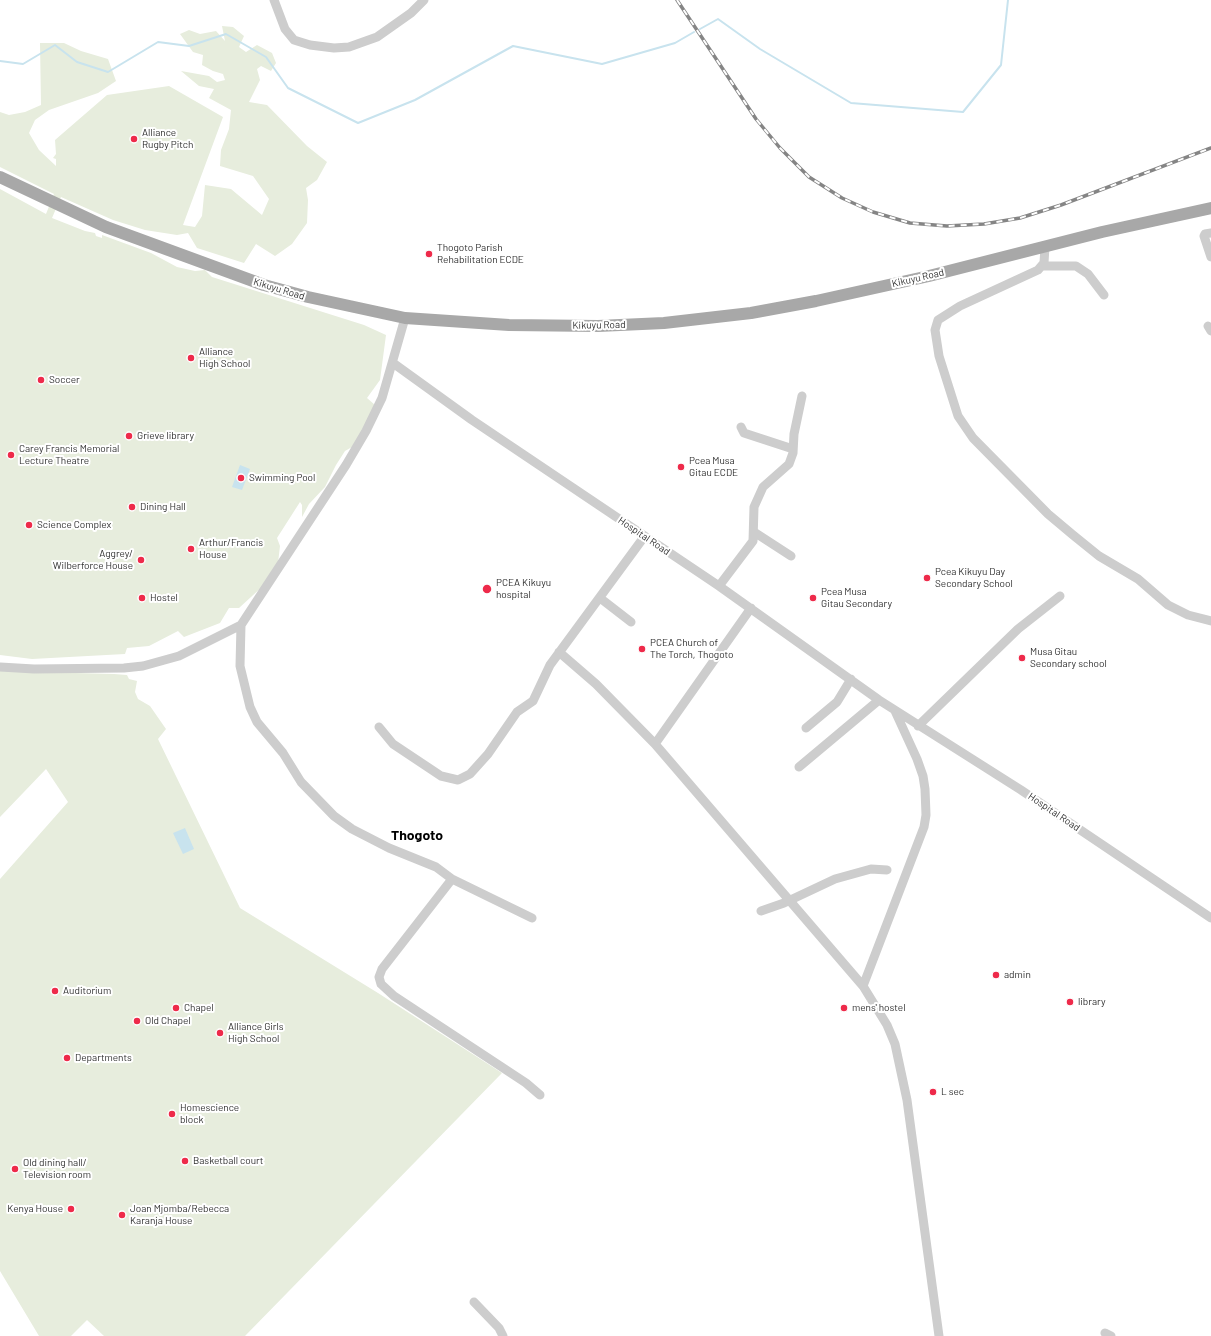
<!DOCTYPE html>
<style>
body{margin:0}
canvas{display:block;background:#fff}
</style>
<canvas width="1211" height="1336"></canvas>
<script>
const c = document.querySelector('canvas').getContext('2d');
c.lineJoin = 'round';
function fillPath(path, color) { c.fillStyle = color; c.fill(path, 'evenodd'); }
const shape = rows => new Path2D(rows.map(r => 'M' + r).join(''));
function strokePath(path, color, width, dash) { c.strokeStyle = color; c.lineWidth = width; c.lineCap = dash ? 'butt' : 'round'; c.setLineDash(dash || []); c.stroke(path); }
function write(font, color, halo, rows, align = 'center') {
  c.font = font + ' Barlow,sans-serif'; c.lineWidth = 4; c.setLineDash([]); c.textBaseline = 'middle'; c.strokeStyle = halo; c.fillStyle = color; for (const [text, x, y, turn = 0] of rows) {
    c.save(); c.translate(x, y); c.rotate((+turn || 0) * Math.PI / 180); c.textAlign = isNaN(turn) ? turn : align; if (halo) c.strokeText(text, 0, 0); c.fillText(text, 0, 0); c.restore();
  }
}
fillPath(shape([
 [222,26,233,27,244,36,239,47,246,52,257,45,272,53,276,63,271,71,261,66,257,69,260,80,249,102,267,105,307,146,327,162,317,180,306,188,308,200,307,223,292,244,275,256,256,244,244,263,197,248,188,233,177,235,145,230,113,220,61,197,52,218,85,231,95,233,96,236,102,238,102,235,151,253,177,267,195,271,205,270,212,277,364,325,386,335,380,380,367,398,375,405,360,434,352,447,345,451,336,465,325,487,309,504,302,517,302,505,300,502,277,538,280,546,278,563,263,586,239,608,229,608,220,623,184,637,178,631,149,646,127,648,125,654,32,659,0,655,0,189,46,214,54,194,0,167,0,112,9,115,25,112,41,105,40,43,64,43,81,51,108,59,116,81,98,93,49,110,35,120,29,133,39,150,56,166,56,159,53,158,56,154,55,140,107,95,169,86,223,117,183,225,195,227,202,216,205,185,231,189,262,215,269,199,253,176,220,166,221,150,229,129,231,110,209,98,214,89,199,86,181,71,209,76,217,82,225,80,223,74,213,71,202,65,203,55,193,52,180,34,189,30,200,34,216,31,225,41],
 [0,671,114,674,127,675,129,679,137,681,135,692,138,699,150,706,166,729,158,739,240,908,378,993,502,1073,245,1336,104,1336,87,1320,71,1336,39,1336,0,1271,0,879,68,802,46,769,0,817]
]), '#e7eddd');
fillPath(shape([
 [240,465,250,469,242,490,232,487],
 [185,828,194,849,183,854,173,833]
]), '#c8e3ee');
strokePath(shape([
 [700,29,718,19,760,49,851,103,963,112,1001,65,1008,0],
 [0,61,23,64,55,45,77,62,108,72,158,42,189,46,226,34,266,57,288,88,358,123,415,100,513,46,602,64,675,43,694,32]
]), '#c8e3ee', 2);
strokePath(shape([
 [274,0,285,29,294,40,310,45,334,48,349,47,377,37,411,13,424,0],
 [1211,233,1205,234,1204,236,1211,257],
 [1045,246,1044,263,1038,270,960,306,938,320,935,330,939,356,958,416,973,438,1048,514,1073,535,1099,556,1138,579,1168,605,1188,615,1211,621],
 [1042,266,1076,266,1088,274,1104,295],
 [1208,326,1211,331],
 [393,363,472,420,719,586,879,700,1021,790,1211,918],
 [741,427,744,433,793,449],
 [754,532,791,556],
 [719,586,753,541,754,507,763,487,789,464,793,453,794,434,802,396],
 [600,598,631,622],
 [241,625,240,666,250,707,257,722,283,753,301,782,334,816,352,829,389,848,436,867,452,879],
 [559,652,596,684,655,744,863,986,887,1025,895,1044,907,1100,939,1336],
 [0,667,34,669,124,668,143,666,179,656,241,625,346,465,366,431,382,398,405,318],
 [918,726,1018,629,1060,596],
 [379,727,393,744,441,776,458,780,470,774,488,754,517,712,533,701,550,665,644,537],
 [806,728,837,702,851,679],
 [655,744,751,608],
 [799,767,879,700],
 [761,911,784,903,835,879,871,869,887,870],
 [532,918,452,879,382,969,379,977,381,984,394,996,526,1083,540,1095],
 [863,986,924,827,926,815,925,789,923,776,917,759,895,711],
 [474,1302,499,1328,503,1336],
 [1105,1333,1111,1336]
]), '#cdcdcd', 9);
strokePath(shape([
 [0,177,106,227,264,285,308,297,405,318,509,325,598,326,664,323,751,313,816,301,929,276,1102,232,1211,208]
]), '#a8a8a8', 12);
const rail = shape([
 [677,0,756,119,780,148,809,177,842,198,873,212,910,223,947,226,984,224,1020,218,1061,205,1211,148]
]);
strokePath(rail, '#858585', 3.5);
strokePath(rail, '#fff', 2, [6]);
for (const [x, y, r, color] of [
 [134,139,4,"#ee2a4a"],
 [429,254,4,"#ee2a4a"],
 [191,358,4,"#ee2a4a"],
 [41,380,4,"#ee2a4a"],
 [129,436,4,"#ee2a4a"],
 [11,455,4,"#ee2a4a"],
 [681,467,4,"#ee2a4a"],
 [241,478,4,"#ee2a4a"],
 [132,507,4,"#ee2a4a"],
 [29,525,4,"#ee2a4a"],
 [191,549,4,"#ee2a4a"],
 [141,560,4,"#ee2a4a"],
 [927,578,4,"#ee2a4a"],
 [487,589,5,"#ee2a4a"],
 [142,598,4,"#ee2a4a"],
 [813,598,4,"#ee2a4a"],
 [642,649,4,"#ee2a4a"],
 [1022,658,4,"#ee2a4a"],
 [996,975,4,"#ee2a4a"],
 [55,991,4,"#ee2a4a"],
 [1070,1002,4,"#ee2a4a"],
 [176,1008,4,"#ee2a4a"],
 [844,1008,4,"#ee2a4a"],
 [137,1021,4,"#ee2a4a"],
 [220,1033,4,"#ee2a4a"],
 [67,1058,4,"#ee2a4a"],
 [933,1092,4,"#ee2a4a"],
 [172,1114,4,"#ee2a4a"],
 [185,1161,4,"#ee2a4a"],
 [15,1169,4,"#ee2a4a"],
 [71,1209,4,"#ee2a4a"],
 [122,1215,4,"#ee2a4a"]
]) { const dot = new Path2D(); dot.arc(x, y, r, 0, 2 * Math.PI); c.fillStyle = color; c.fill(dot); strokePath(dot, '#fff', 1.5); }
write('10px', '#303030', '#fff', [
 ["Alliance",142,133],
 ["Rugby Pitch",142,145],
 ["Thogoto Parish",437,248],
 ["Rehabilitation ECDE",437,260],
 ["Alliance",199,352],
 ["High School",199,364],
 ["Soccer",49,380],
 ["Grieve library",137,436],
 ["Carey Francis Memorial",19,449],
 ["Lecture Theatre",19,461],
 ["Pcea Musa",689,461],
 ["Gitau ECDE",689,473],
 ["Swimming Pool",249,478],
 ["Dining Hall",140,507],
 ["Science Complex",37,525],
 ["Arthur/Francis",199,543],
 ["House",199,555],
 ["Aggrey/",133,554,"right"],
 ["Wilberforce House",133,566,"right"],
 ["Pcea Kikuyu Day",935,572],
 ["Secondary School",935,584],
 ["PCEA Kikuyu",496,583],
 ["hospital",496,595],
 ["Pcea Musa",821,592],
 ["Gitau Secondary",821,604],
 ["Hostel",150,598],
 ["PCEA Church of",650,643],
 ["The Torch, Thogoto",650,655],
 ["Musa Gitau",1030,652],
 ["Secondary school",1030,664],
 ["admin",1004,975],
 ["Auditorium",63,991],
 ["library",1078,1002],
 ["Chapel",184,1008],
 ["mens' hostel",852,1008],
 ["Old Chapel",145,1021],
 ["Alliance Girls",228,1027],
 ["High School",228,1039],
 ["Departments",75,1058],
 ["L sec",941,1092],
 ["Homescience",180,1108],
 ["block",180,1120],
 ["Basketball court",193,1161],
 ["Old dining hall/",23,1163],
 ["Television room",23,1175],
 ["Kenya House",63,1209,"right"],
 ["Joan Mjomba/Rebecca",130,1209],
 ["Karanja House",130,1221]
], 'left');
write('10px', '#303030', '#fff', [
 ["Kikuyu Road",918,278,-13],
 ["Kikuyu Road",279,289,17],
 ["Kikuyu Road",599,325,-1],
 ["Hospital Road",644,536,34],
 ["Hospital Road",1054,812,34]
]);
write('bold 14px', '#000', '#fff', [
 ["Thogoto",417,835]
]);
</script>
